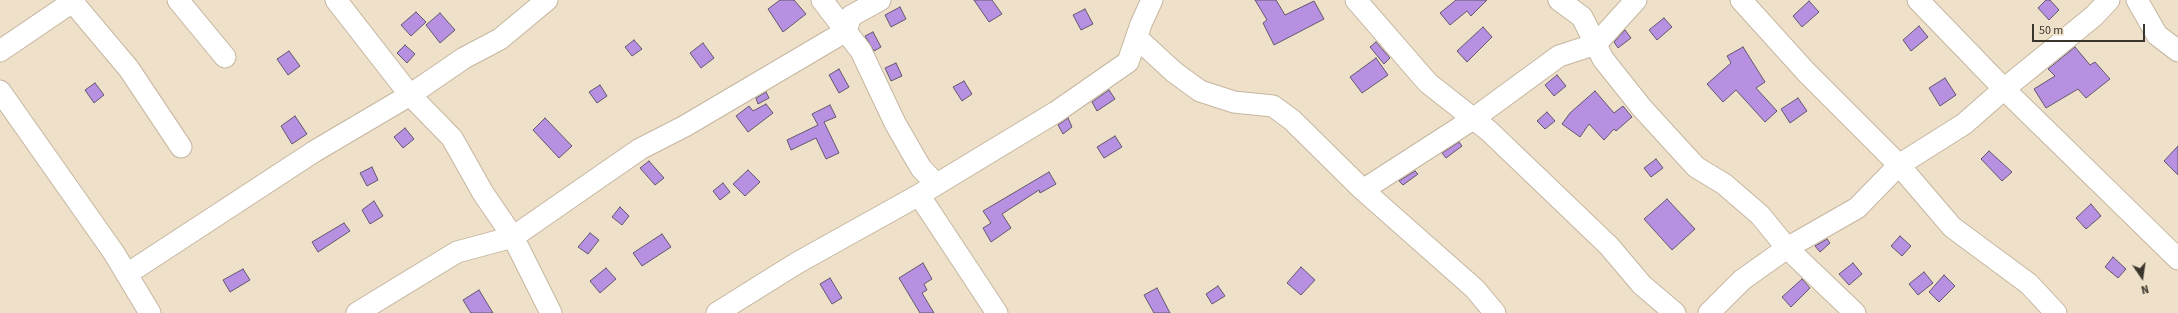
<!DOCTYPE html>
<style>
body{margin:0}
#map{position:relative;width:2178px;height:313px;overflow:hidden;background:#efe0c9;font-family:"Source Sans 3",sans-serif}
canvas{display:block}
.north{position:absolute;left:2122px;top:257px;width:40px;height:40px;-webkit-text-stroke:3px #efe0c9;paint-order:stroke;rotate:167deg;font-size:11px;font-weight:700;line-height:16px;text-align:center;color:#3a352c}
.north::after{content:'';display:block;margin:auto;width:14px;height:18px;background:#3a352c;clip-path:polygon(50% 0,100% 100%,50% 72%,0 100%)}
.scale{position:absolute;left:2032px;top:24px;width:113px;height:18px;box-sizing:border-box;border:2px solid #3a352c;border-top:0;padding-left:5px;font-size:12px;line-height:14px;white-space:nowrap;color:#3a352c;-webkit-text-stroke:3px #efe0c9;paint-order:stroke}
</style>
<div id="map">
<canvas width="2178" height="313"></canvas>
<div class="north">N</div>
<div class="scale">50 m</div>
</div>
<script>
const c = document.querySelector('canvas').getContext('2d');
c.lineJoin = 'round';
function fillPath(path, color) { c.fillStyle = color; c.fill(path, 'evenodd'); }
const shape = rows => new Path2D(rows.map(r => 'M' + r).join(''));
function strokePath(path, color, width, dash) { c.strokeStyle = color; c.lineWidth = width; c.lineCap = dash ? 'butt' : 'round'; c.setLineDash(dash || []); c.stroke(path); }
const building = shape([
 [780,0,794,0,806,14,783,32,768,9,780,0],
 [974,0,992,0,1002,14,989,22,974,0],
 [1255,0,1276,0,1285,15,1314,1,1324,19,1274,45,1263,23,1267,20,1255,0],
 [1456,0,1487,0,1471,16,1467,11,1450,25,1440,13,1456,0],
 [2046,0,2050,0,2059,10,2049,20,2038,8,2046,0],
 [1809,1,1819,12,1802,27,1793,16,1809,1],
 [900,7,906,19,891,27,885,15,900,7],
 [1085,9,1093,24,1081,30,1073,15,1085,9],
 [416,12,426,22,411,36,401,25,416,12],
 [440,13,455,30,440,43,426,25,440,13],
 [1664,18,1672,27,1657,40,1649,30,1664,18],
 [1919,26,1928,37,1911,51,1903,40,1919,26],
 [1483,27,1492,37,1467,62,1457,51,1483,27],
 [1625,30,1631,38,1618,48,1614,42,1625,30],
 [873,32,881,47,874,51,865,36,873,32],
 [634,40,642,49,632,56,625,47,634,40],
 [1376,42,1390,58,1384,64,1370,47,1376,42],
 [703,43,714,58,701,68,690,53,703,43],
 [405,45,415,54,407,63,397,53,405,45],
 [1743,47,1765,82,1756,88,1777,111,1765,122,1736,90,1723,102,1707,84,1731,63,1727,56,1743,47],
 [2075,47,2090,65,2095,62,2110,79,2086,98,2078,89,2046,108,2034,89,2055,76,2048,69,2075,47],
 [289,51,300,66,288,75,277,59,289,51],
 [1376,58,1388,75,1362,93,1350,77,1376,58],
 [896,63,902,76,891,81,885,68,896,63],
 [839,69,849,87,839,93,829,75,839,69],
 [1557,75,1566,86,1554,96,1545,85,1557,75],
 [1945,78,1956,95,1940,106,1929,88,1945,78],
 [964,81,972,94,962,101,953,87,964,81],
 [95,83,104,95,94,103,85,90,95,83],
 [600,85,607,96,597,103,589,92,600,85],
 [1109,90,1115,99,1097,111,1092,102,1109,90],
 [1595,91,1614,113,1623,106,1632,117,1616,131,1614,129,1604,140,1589,124,1580,137,1562,124,1570,113,1595,91],
 [766,92,769,98,758,104,756,98,766,92],
 [1798,98,1807,111,1790,123,1781,109,1798,98],
 [766,104,773,113,748,132,736,116,749,106,753,111,766,104],
 [830,105,836,117,824,122,839,153,826,159,816,138,791,150,787,140,818,125,812,114,830,105],
 [1547,112,1555,121,1545,129,1537,121,1547,112],
 [295,116,307,134,292,144,281,126,295,116],
 [545,118,572,146,559,158,533,130,545,118],
 [1068,118,1072,127,1063,134,1058,125,1068,118],
 [405,128,414,139,403,148,394,137,405,128],
 [1115,136,1122,147,1104,158,1097,147,1115,136],
 [1459,142,1462,146,1446,158,1442,153,1459,142],
 [2178,146,2178,175,2164,161,2178,146],
 [1989,151,2012,172,2002,181,1981,159,1989,151],
 [1656,159,1663,168,1651,177,1644,168,1656,159],
 [649,161,664,178,655,185,640,168,649,161],
 [372,167,378,180,367,186,360,173,372,167],
 [748,170,760,182,745,196,733,184,748,170],
 [1415,171,1418,174,1403,185,1399,181,1415,171],
 [1049,172,1056,184,1040,193,1039,190,1002,214,1011,228,991,242,983,228,991,223,983,211,1049,172],
 [723,183,730,192,720,200,713,191,723,183],
 [1667,199,1695,229,1672,250,1644,219,1667,199],
 [374,201,383,216,370,224,362,210,374,201],
 [2091,204,2101,216,2086,229,2076,218,2091,204],
 [620,207,629,216,622,225,612,217,620,207],
 [344,223,350,231,318,252,312,242,344,223],
 [590,233,599,240,588,254,578,247,590,233],
 [662,234,671,247,642,266,633,253,662,234],
 [1900,236,1911,246,1902,256,1891,246,1900,236],
 [1827,239,1830,243,1820,252,1815,246,1827,239],
 [2113,257,2126,269,2118,278,2105,267,2113,257],
 [923,263,932,279,924,284,927,290,922,293,934,313,920,313,899,278,923,263],
 [1853,263,1862,274,1849,285,1839,274,1853,263],
 [1301,267,1315,280,1301,295,1287,283,1301,267],
 [606,268,616,279,600,293,590,281,606,268],
 [243,269,250,280,230,292,223,280,243,269],
 [1924,272,1933,283,1918,295,1909,284,1924,272],
 [1944,275,1955,286,1939,302,1929,292,1944,275],
 [830,278,842,298,832,304,820,284,830,278],
 [1802,279,1810,288,1791,307,1782,297,1802,279],
 [1218,286,1225,296,1212,304,1206,294,1218,286],
 [1157,288,1170,313,1154,313,1144,295,1157,288],
 [479,290,493,313,471,313,463,300,479,290]
]);
fillPath(building, '#b790e1');
strokePath(building, '#61586d', 1);
const minor = shape([
 [71,0,129,69,181,147],
 [178,0,225,57],
 [336,0,410,95,452,138,483,193,513,237,640,149,685,126,846,31,851,16,880,0],
 [822,0,861,51,895,123,911,151,921,168,936,184],
 [1356,0,1428,83,1489,131,1609,246,1642,285,1675,313],
 [1559,0,1582,17,1603,59,1642,108,1696,167,1724,184,1760,215,1787,248,1855,313],
 [1741,0,1807,73,1899,165,1952,227,2029,284,2056,313],
 [1918,0,2004,89,2178,259],
 [2137,0,2157,35,2178,51],
 [1137,38,1174,72,1200,91,1234,102,1273,106,1292,120,1363,190,1475,289,1495,313],
 [0,51,75,0],
 [0,91,114,253,150,313],
 [1363,190,1473,119,1559,56,1596,44,1636,0],
 [919,195,997,313],
 [127,274,315,151,410,95,464,58,500,39,547,0],
 [357,313,457,252,513,237,551,313],
 [717,313,797,263,919,195,1056,112,1128,62,1141,24,1152,0],
 [1709,313,1742,280,1787,248,1857,208,1899,165,1964,124,2004,89,2094,16,2109,0]
]);
strokePath(minor, '#c5b6a0', 23);
strokePath(minor, '#fff', 21);
</script>
